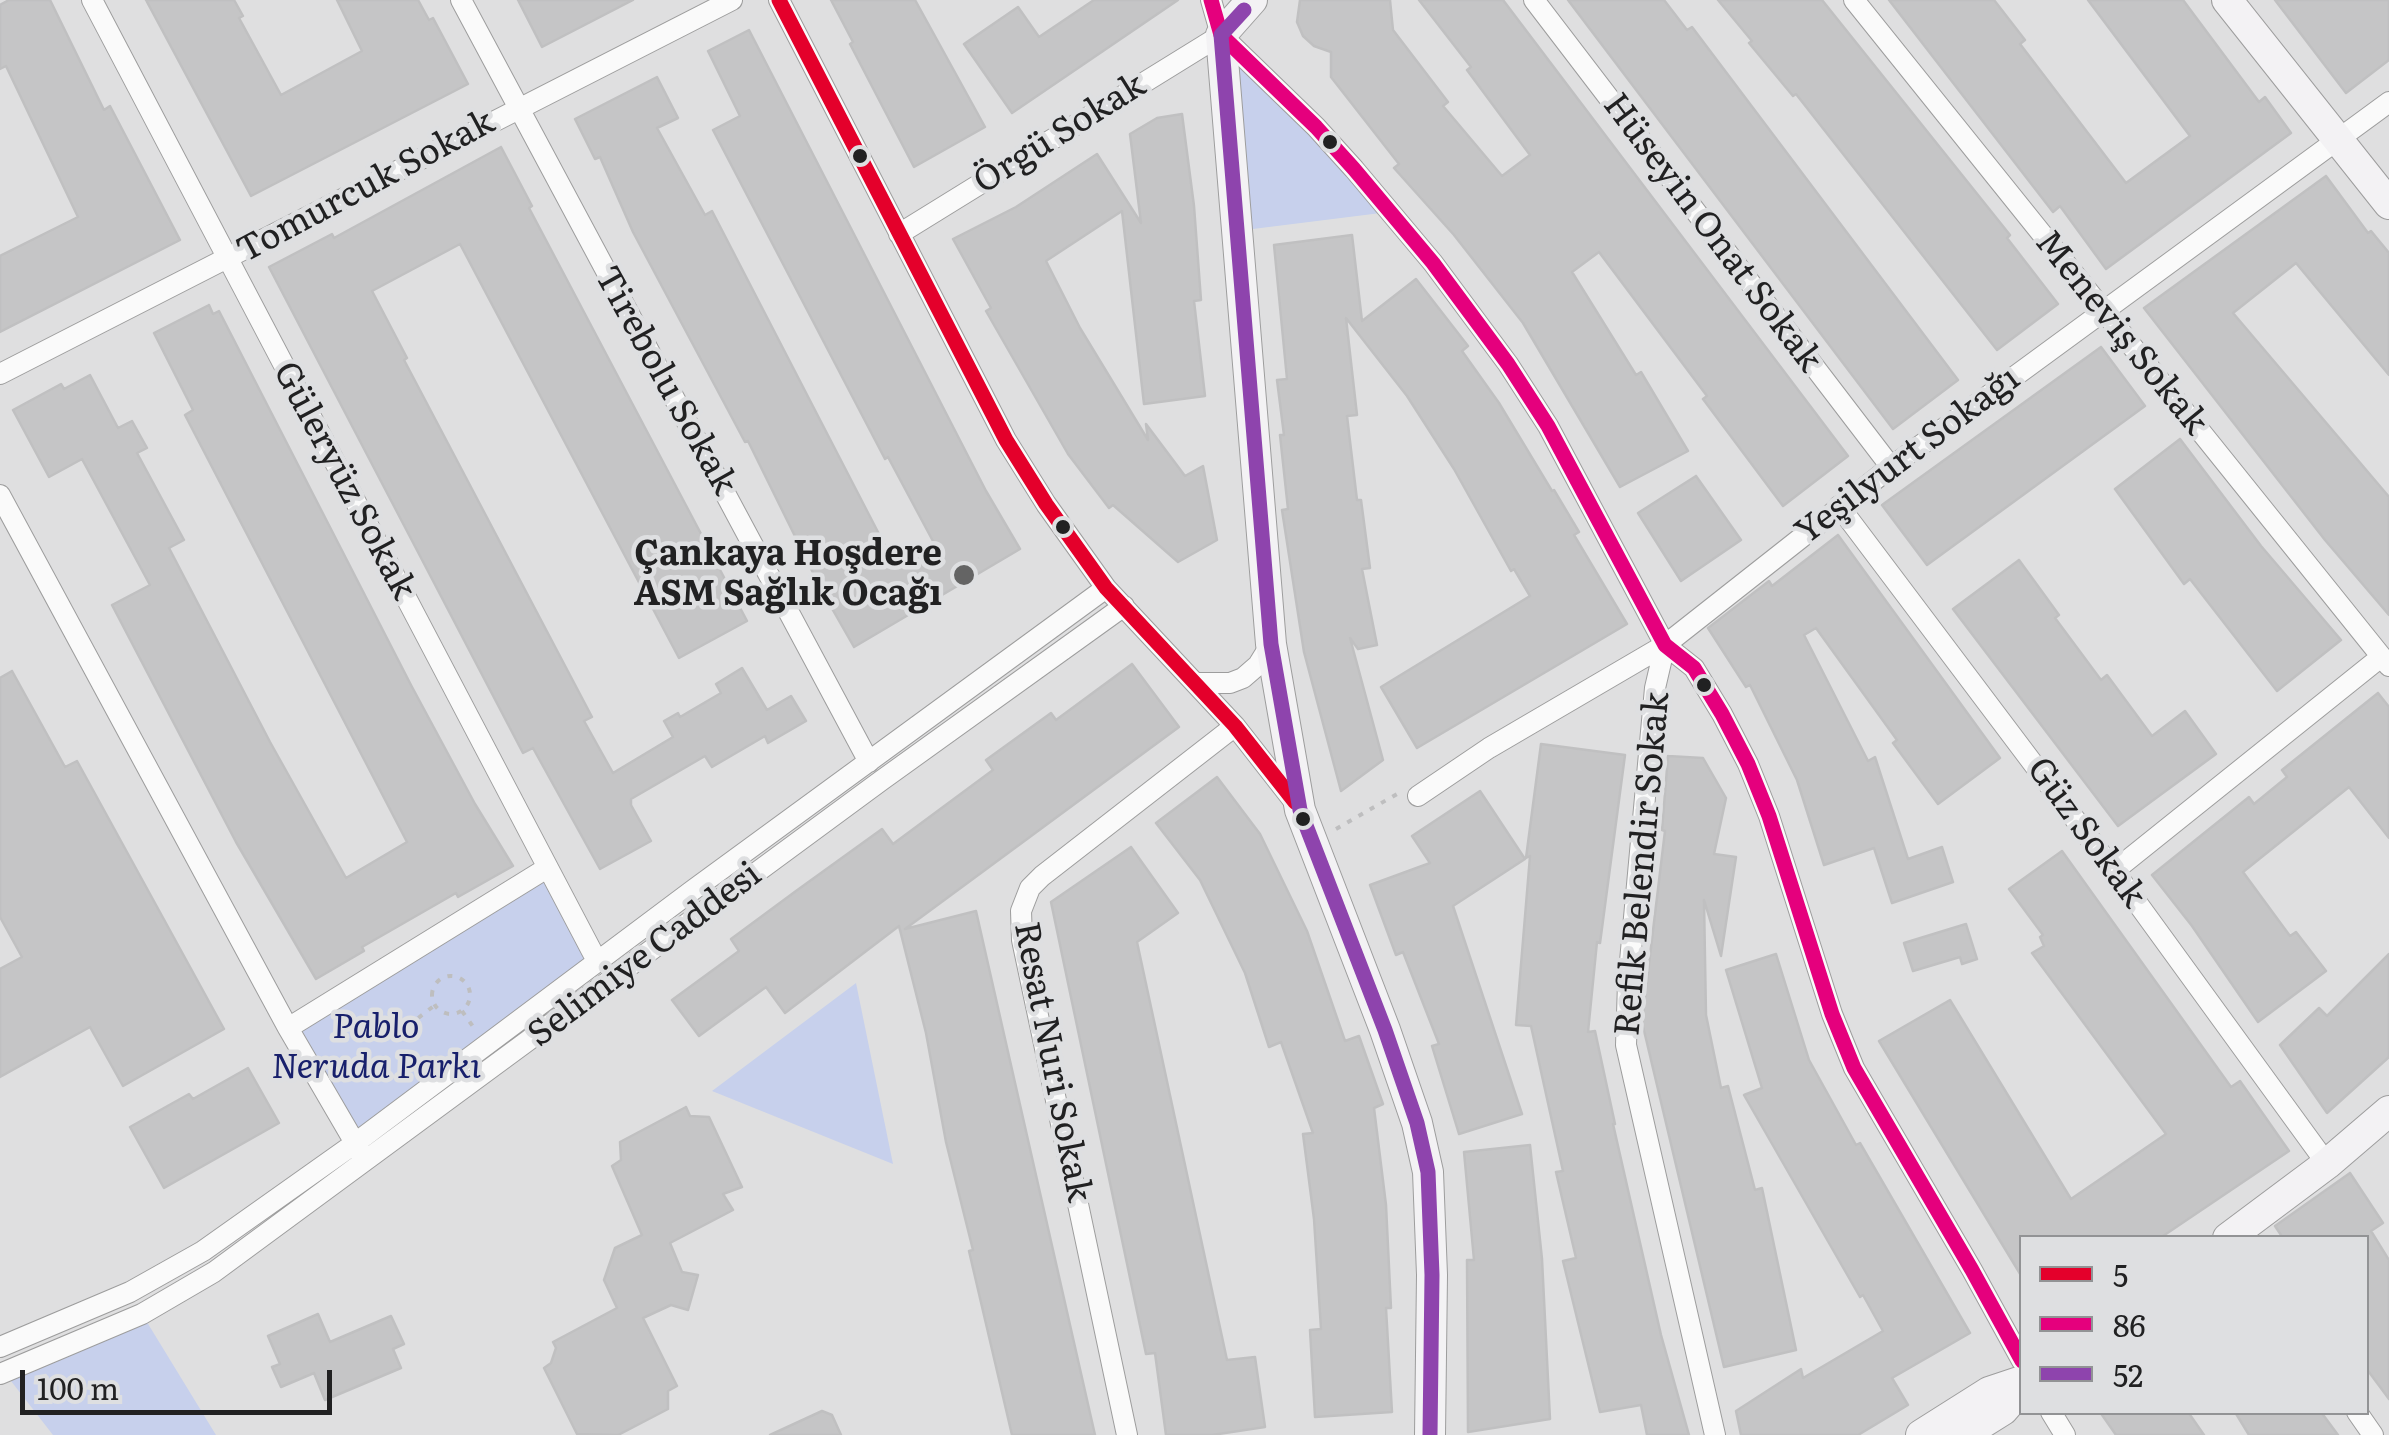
<!DOCTYPE html>
<meta charset="utf-8">
<style>
body{margin:0}
#map{position:relative;width:2389px;height:1435px;overflow:hidden;background:#dfdfe0;font-family:Literata,serif}
canvas{display:block}
.legend{position:absolute;left:2019px;top:1235px;width:350px;height:180px;box-sizing:border-box;background:#dedfe1;border:2px solid #929395;margin:0;padding:12px 18px;list-style:none;font-size:30px;color:#212122}
.legend li{display:flex;align-items:center;gap:20px;height:50px}
.legend b{width:50px;border:2px solid #929395}
.scale{position:absolute;left:20px;top:1370px;width:312px;height:45px;box-sizing:border-box;border:5px solid #212122;border-top:0;padding-left:12px;font-size:30px;line-height:35px;white-space:nowrap;color:#212122;-webkit-text-stroke:8px #dedfe1;paint-order:stroke}
</style>
<div id="map">
<canvas width="2389" height="1435"></canvas>
<ul class="legend">
<li><b style="height:12px;background:#e4002b"></b>5</li>
<li><b style="height:12px;background:#e5007d"></b>86</li>
<li><b style="height:12px;background:#8e44ad"></b>52</li>
</ul>
<div class="scale">100 m</div>
</div>
<script>
const c = document.querySelector('canvas').getContext('2d');
c.lineJoin = 'round';
function fillPath(path, color) { c.fillStyle = color; c.fill(path, 'evenodd'); }
const shape = rows => new Path2D(rows.map(r => 'M' + r).join(''));
function strokePath(path, color, width, dash) { c.strokeStyle = color; c.lineWidth = width; c.lineCap = dash ? 'butt' : 'round'; c.setLineDash(dash || []); c.stroke(path); }
function write(font, color, halo, rows, align = 'center') {
  c.font = font + ' Literata,serif'; c.lineWidth = 9; c.setLineDash([]); c.textBaseline = 'middle'; c.strokeStyle = halo; c.fillStyle = color; for (const [text, x, y, turn = 0] of rows) {
    c.save(); c.translate(x, y); c.rotate((+turn || 0) * Math.PI / 180); c.textAlign = isNaN(turn) ? turn : align; if (halo) c.strokeText(text, 0, 0); c.fillText(text, 0, 0); c.restore();
  }
}
fillPath(shape([
 [1221,35,1389,212,1237,231],
 [547,868,597,961,354,1144,288,1028],
 [856,983,893,1164,712,1091],
 [142,1314,216,1435,53,1435,4,1372]
]), '#c7d0ec');
const building = shape([
 [9,0,50,0,104,110,110,106,180,240,0,332,0,256,78,217,6,66,0,69,0,5,9,0],
 [146,0,234,0,243,16,239,18,281,95,362,51,337,0,418,0,429,20,433,18,468,84,251,196,146,0],
 [518,0,633,0,542,47,518,0],
 [831,0,915,0,985,127,914,167,850,44,853,42,831,0],
 [1094,0,1178,0,1012,113,964,44,1018,7,1039,37,1094,0],
 [1300,0,1390,0,1393,30,1448,102,1443,106,1502,176,1530,155,1467,70,1471,67,1419,0,1503,0,1848,456,1783,506,1703,399,1707,396,1599,252,1572,272,1636,375,1641,372,1688,451,1620,487,1523,323,1454,235,1394,168,1399,164,1331,77,1331,52,1314,46,1303,36,1297,22,1300,0],
 [1568,0,1664,0,1687,30,1692,27,1958,380,1893,429,1568,0],
 [1718,0,1822,0,2010,235,2007,238,2058,304,1997,350,1796,94,1793,96,1749,43,1752,41,1718,0],
 [1889,0,1994,0,2025,40,2020,44,2126,183,2190,136,2088,0,2183,0,2259,102,2265,97,2291,133,2106,269,2060,206,2053,212,1889,0],
 [2275,0,2389,0,2389,60,2346,93,2275,0],
 [749,30,986,491,1020,549,854,647,822,591,748,441,745,442,633,232,600,157,595,159,575,119,657,77,678,118,657,128,705,215,712,211,895,565,934,543,888,457,885,459,713,130,740,116,708,51,749,30],
 [1182,114,1194,206,1201,300,1194,301,1205,396,1144,404,1122,211,1046,261,1080,328,1148,440,1146,424,1185,476,1203,466,1217,540,1178,562,1113,505,1109,508,1068,454,986,311,991,308,953,239,1016,207,1097,154,1141,223,1130,134,1157,118,1182,114],
 [501,147,532,206,529,208,747,621,679,658,460,244,372,291,407,358,404,360,592,717,584,721,613,773,673,737,664,721,678,713,680,717,721,693,716,684,742,668,767,710,791,696,806,721,768,743,765,736,712,767,705,756,631,799,631,805,651,841,600,869,533,748,523,753,269,267,332,234,334,238,501,147],
 [2326,176,2368,233,2371,231,2389,253,2389,375,2296,263,2233,313,2389,497,2389,615,2325,540,2144,308,2326,176],
 [1352,235,1362,321,1416,279,1468,346,1462,351,1499,403,1552,491,1554,490,1579,532,1574,535,1627,624,1417,748,1381,687,1530,596,1514,569,1511,571,1454,469,1407,396,1346,318,1357,415,1347,416,1357,500,1361,500,1370,568,1362,569,1377,645,1358,649,1350,638,1383,760,1341,791,1304,652,1282,510,1288,509,1280,435,1284,435,1277,380,1287,379,1274,245,1352,235],
 [209,305,213,314,219,311,412,687,475,804,513,866,458,897,456,893,362,947,364,951,316,979,236,842,112,605,150,585,82,459,49,477,13,410,61,384,64,389,90,375,118,428,132,421,147,448,137,453,184,540,169,548,270,742,346,878,407,842,185,415,193,410,154,333,209,305],
 [2101,347,2145,406,1927,565,1882,505,2101,347],
 [2180,439,2261,546,2341,640,2277,691,2190,579,2184,584,2115,489,2180,439],
 [1696,476,1741,540,1681,581,1638,513,1696,476],
 [1838,535,2000,758,1938,804,1893,743,1897,740,1816,628,1804,635,1868,761,1875,757,1908,859,1942,847,1953,882,1892,903,1874,848,1824,865,1797,780,1750,685,1746,687,1708,628,1769,581,1772,586,1838,535],
 [2019,560,2059,615,2055,618,2101,680,2107,675,2152,736,2185,711,2216,754,2118,826,1953,609,2019,560],
 [1132,664,1179,727,905,929,976,911,1095,1435,1012,1435,969,1251,973,1250,946,1142,926,1033,899,926,785,1013,766,987,699,1036,672,1000,739,951,731,939,796,891,882,829,893,844,993,770,986,760,1051,713,1056,720,1132,664],
 [12,671,65,767,77,761,224,1029,123,1086,90,1027,0,1077,0,969,22,957,0,917,0,678,12,671],
 [2378,693,2389,707,2389,838,2349,787,2243,872,2290,936,2296,932,2326,971,2258,1022,2192,926,2152,875,2249,797,2254,804,2287,777,2282,770,2378,693],
 [1541,744,1625,755,1600,943,1597,942,1588,1032,1595,1031,1615,1124,1613,1124,1661,1335,1689,1435,1647,1435,1641,1405,1600,1412,1563,1261,1576,1258,1556,1172,1563,1171,1531,1026,1516,1025,1530,856,1526,858,1541,744],
 [1668,756,1703,758,1726,798,1714,854,1736,857,1721,956,1704,900,1706,1015,1721,1088,1728,1086,1755,1190,1762,1188,1796,1350,1724,1367,1642,1022,1665,831,1662,830,1668,756],
 [1217,777,1260,834,1307,931,1345,1041,1359,1036,1383,1104,1374,1108,1386,1205,1391,1308,1386,1308,1392,1412,1315,1417,1310,1330,1321,1329,1314,1219,1303,1134,1313,1133,1281,1042,1269,1047,1245,973,1200,880,1156,823,1217,777],
 [1480,791,1525,859,1453,906,1522,1114,1459,1134,1432,1046,1439,1044,1403,952,1396,955,1370,885,1430,863,1412,836,1480,791],
 [1131,847,1178,913,1137,942,1227,1360,1255,1357,1265,1427,1212,1435,1166,1435,1155,1353,1146,1354,1051,902,1131,847],
 [2062,851,2231,1087,2240,1081,2289,1151,2160,1238,2022,1238,2022,1277,1879,1041,1950,1000,2071,1199,2166,1134,2032,953,2044,946,2040,937,2043,935,2009,889,2062,851],
 [1966,924,1977,959,1962,964,1960,957,1913,971,1904,943,1966,924],
 [1776,954,1809,1060,1856,1145,1860,1143,1970,1333,1892,1378,1908,1405,1858,1435,1741,1435,1736,1411,1801,1369,1803,1378,1883,1331,1863,1295,1860,1297,1744,1095,1762,1088,1726,970,1776,954],
 [2389,954,2389,1057,2327,1113,2280,1045,2319,1008,2327,1016,2389,954],
 [248,1068,279,1123,164,1188,130,1127,189,1094,193,1099,248,1068],
 [686,1107,690,1116,709,1117,742,1187,723,1194,733,1210,670,1243,682,1272,698,1275,688,1310,671,1305,643,1318,677,1386,668,1391,668,1409,618,1435,577,1434,544,1368,551,1363,556,1348,553,1342,617,1308,604,1280,615,1248,642,1235,612,1166,621,1160,620,1142,686,1107],
 [1530,1145,1542,1259,1550,1419,1468,1432,1467,1260,1474,1260,1464,1152,1530,1145],
 [2350,1173,2383,1223,2371,1231,2389,1260,2389,1399,2366,1368,2366,1238,2283,1238,2275,1226,2350,1173],
 [318,1314,330,1342,391,1316,404,1344,393,1349,401,1368,325,1400,314,1373,281,1387,272,1367,280,1364,268,1336,318,1314],
 [822,1411,832,1415,841,1435,770,1435,822,1411],
 [2100,1412,2188,1412,2204,1435,2116,1435,2100,1412],
 [2235,1412,2321,1412,2338,1435,2249,1435,2235,1412]
]);
fillPath(building, '#c5c5c6');
strokePath(building, '#c0c0c1', 2.5);
const street = shape([
 [92,0,597,961],
 [461,0,869,762],
 [779,0,1006,440,1046,504,1106,588,1235,726,1296,804],
 [1211,0,1221,35,1316,127,1354,169,1433,263,1508,364,1548,426,1665,645,1694,668,1722,714,1748,764,1769,816,1832,1014,1854,1068,1972,1270,2022,1361],
 [1534,0,1891,467],
 [1854,0,2389,666],
 [899,234,1221,35],
 [0,374,732,0],
 [0,495,288,1028,362,1155],
 [1839,506,2114,871,2327,1164],
 [1665,645,1655,688,1628,983,1626,1045,1715,1435],
 [1196,683,1230,683,1243,678,1258,665,1271,644],
 [1418,796,1489,748,1665,645,1891,467,2389,102],
 [2114,871,2381,657],
 [288,1028,547,868],
 [0,1347,130,1292,203,1251,354,1144,693,890,1106,588],
 [0,1374,142,1314,214,1272,882,780,1124,606],
 [2051,1412,2065,1435],
 [2357,1412,2373,1435],
 [1127,1435,1022,940,1021,911,1030,888,1042,876,1235,726]
]);
const secondary = shape([
 [1252,0,1221,35,1271,644,1300,810,1385,1030,1417,1123,1428,1172,1432,1275,1430,1435],
 [2227,0,2389,204],
 [2228,1238,2327,1164,2389,1111],
 [1921,1435,1989,1392,2022,1381],
 [1963,1435,2003,1410,2022,1388]
]);
strokePath(street, '#9d9d9d', 22);
strokePath(secondary, '#9d9d9d', 32);
strokePath(shape([
 [1336,829,1397,794],
 '432 995a19 19 0 1 1 38 0a19 19 0 1 1-38 0Z',
 [462,1011,474,1028],
 [408,1026,435,1005]
]), '#bebebf', 4, [5, 8]);
strokePath(street, '#fafafa', 20);
strokePath(secondary, '#f3f2f4', 30);
strokePath(shape([
 [779,0,1006,440,1046,504,1106,588,1235,726,1295,802]
]), '#e4002b', 15);
strokePath(shape([
 [1211,0,1221,35,1316,127,1354,169,1433,263,1508,364,1548,426,1665,645,1694,668,1722,714,1748,764,1769,816,1832,1014,1854,1068,1972,1270,2022,1361]
]), '#e5007d', 15);
strokePath(shape([
 [1244,10,1221,35,1271,644,1300,810,1385,1030,1417,1123,1428,1172,1432,1275,1430,1435]
]), '#8e44ad', 15);
for (const [x, y, r, color] of [
 [1330,142,9,"#212122"],
 [860,156,9,"#212122"],
 [1063,527,9,"#212122"],
 [964,575,12,"#646464"],
 [1704,685,9,"#212122"],
 [1303,819,9,"#212122"]
]) { const dot = new Path2D(); dot.arc(x, y, r, 0, 2 * Math.PI); c.fillStyle = color; c.fill(dot); strokePath(dot, '#dedfe1', 4); }
write('35px', '#212122', '#dedfe1', [
 ["Örgü Sokak",1060,134,-32],
 ["Tomurcuk Sokak",366,187,-28],
 ["Hüseyin Onat Sokak",1712,233,53],
 ["Meneviş Sokak",2121,333,51],
 ["Tirebolu Sokak",665,381,61],
 ["Yeşilyurt Sokağı",1908,456,-37],
 ["Güleryüz Sokak",344,481,62],
 ["Güz Sokak",2086,833,54],
 ["Refik Belendir Sokak",1643,864,-85],
 ["Selimiye Caddesi",645,955,-37],
 ["Resat Nuri Sokak",1052,1062,79]
]);
write('bold 35px', '#212122', '#dedfe1', [
 ["Çankaya Hoşdere",942,555],
 ["ASM Sağlık Ocağı",942,595]
], 'right');
write('italic 35px', '#18206c', '#dedfe1', [
 ["Pablo",376,1028],
 ["Neruda Parkı",376,1068]
]);
</script>
